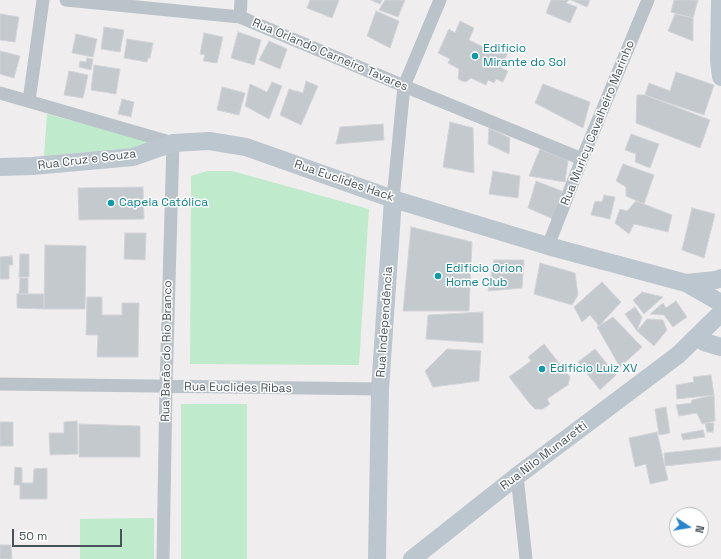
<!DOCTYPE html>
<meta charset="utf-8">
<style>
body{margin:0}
#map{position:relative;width:721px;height:559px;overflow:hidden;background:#f0edee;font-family:"Space Grotesk",sans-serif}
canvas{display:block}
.north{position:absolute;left:669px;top:507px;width:40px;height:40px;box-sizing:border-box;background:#fff;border:1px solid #b5babd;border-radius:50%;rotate:102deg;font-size:11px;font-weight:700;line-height:16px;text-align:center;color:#475359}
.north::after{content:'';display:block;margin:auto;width:14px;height:18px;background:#2a84cd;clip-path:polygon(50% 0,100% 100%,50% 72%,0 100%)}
.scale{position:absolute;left:12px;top:529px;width:110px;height:18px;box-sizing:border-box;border:2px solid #475359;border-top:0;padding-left:5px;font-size:12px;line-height:14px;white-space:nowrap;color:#475359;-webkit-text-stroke:3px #fff;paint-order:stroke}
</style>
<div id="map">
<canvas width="721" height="559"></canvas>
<div class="north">N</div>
<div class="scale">50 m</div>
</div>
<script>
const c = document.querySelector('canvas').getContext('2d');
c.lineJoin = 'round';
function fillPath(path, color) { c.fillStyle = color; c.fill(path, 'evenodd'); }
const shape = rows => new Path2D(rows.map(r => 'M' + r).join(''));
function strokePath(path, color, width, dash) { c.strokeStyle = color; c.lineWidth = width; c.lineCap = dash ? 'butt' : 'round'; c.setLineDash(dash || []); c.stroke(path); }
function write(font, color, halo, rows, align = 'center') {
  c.font = font + ' "Space Grotesk",sans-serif'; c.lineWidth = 3; c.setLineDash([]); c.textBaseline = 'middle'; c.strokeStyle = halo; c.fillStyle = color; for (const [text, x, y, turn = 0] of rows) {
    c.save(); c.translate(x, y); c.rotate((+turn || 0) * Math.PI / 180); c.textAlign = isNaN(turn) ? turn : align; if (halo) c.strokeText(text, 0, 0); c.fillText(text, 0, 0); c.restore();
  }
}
fillPath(shape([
 [47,114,165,145,44,156],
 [207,171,232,171,369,209,359,365,190,364,191,176],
 [181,404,247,404,247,559,181,559],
 [154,518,154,559,80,559,80,519]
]), '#bfeacb');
const building = shape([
 [310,0,339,0,332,18,307,8,310,0],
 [371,0,382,0,380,4,371,0],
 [385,0,405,0,398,17,379,10,385,0],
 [551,0,569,0,566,3,577,7,570,23,546,13,551,0],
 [571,0,590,0,587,7,571,0],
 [674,0,698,0,693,18,671,12,674,0],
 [376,11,399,21,390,48,367,36,376,11],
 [0,14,19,17,15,42,0,40,0,14],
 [675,14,693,18,693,41,668,31,675,14],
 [460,21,474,28,469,40,494,52,498,43,510,48,501,68,508,71,503,82,496,79,494,83,488,80,486,85,471,78,466,82,462,81,458,79,459,69,448,63,450,59,438,53,449,29,455,33,460,21],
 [104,27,124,30,120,52,101,49,104,27],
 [238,32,261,40,254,65,231,58,238,32],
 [204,33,223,37,217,63,203,61,205,55,200,54,204,33],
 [76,34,97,39,93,57,72,53,76,34],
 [127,39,153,43,150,58,148,58,147,62,124,58,127,39],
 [269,41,287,49,280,69,259,60,269,41],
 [0,51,20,56,14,78,0,74,0,51],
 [87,58,93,59,91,70,79,67,80,61,86,62,87,58],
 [94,65,120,69,116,94,91,90,94,65],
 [69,71,88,75,83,98,64,95,69,71],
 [676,72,714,85,704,115,645,95,649,83,670,91,676,72],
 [306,81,318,86,301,125,280,115,289,89,303,93,306,81],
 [272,82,282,86,269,119,245,106,250,84,267,92,272,82],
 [543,84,590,102,583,128,535,103,543,84],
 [222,87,245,93,239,115,217,110,222,87],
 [637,95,645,95,710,120,700,148,636,123,637,95],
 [122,99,134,102,131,117,118,114,122,99],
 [450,122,473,128,474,173,443,167,450,122],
 [383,124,384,140,336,144,340,127,383,124],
 [489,128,510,138,509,154,488,144,489,128],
 [631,134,659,144,650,168,635,162,636,154,625,150,631,134],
 [540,149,568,160,565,182,529,176,540,149],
 [623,164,654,175,644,204,626,196,626,187,616,181,623,164],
 [493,171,520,176,518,198,489,194,493,171],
 [536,181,562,191,553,219,528,208,536,181],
 [143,187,144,219,79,220,78,188,143,187],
 [604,195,615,197,610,219,591,215,595,201,602,202,604,195],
 [636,201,672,215,668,232,634,224,629,234,615,223,620,209,627,211,636,201],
 [692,208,715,214,704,258,682,250,692,208],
 [411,227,472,242,469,311,403,311,411,227],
 [125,233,146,233,145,260,124,259,125,233],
 [45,245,86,246,85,309,44,309,45,245],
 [20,254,29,254,29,277,19,277,20,254],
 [12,256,13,265,9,265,9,279,0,279,0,257,12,256],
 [494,260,524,260,522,288,488,291,494,260],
 [540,263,575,273,578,295,572,305,534,294,540,263],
 [20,278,28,278,28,294,19,294,20,278],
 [602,282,621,302,599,326,590,315,582,322,574,307,602,282],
 [642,292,663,297,644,314,633,300,642,292],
 [17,294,44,294,44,309,17,308,17,294],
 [87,297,102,297,102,315,122,315,122,303,139,303,138,357,97,357,98,335,86,335,87,297],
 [676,301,687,317,673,327,664,315,650,314,663,303,666,308,676,301],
 [635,307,642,317,637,331,625,314,635,307],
 [483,312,483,343,426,339,428,315,483,312],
 [613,317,642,347,620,367,597,327,613,317],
 [647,319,663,320,667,330,654,346,637,331,647,319],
 [544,344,570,377,568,385,547,399,550,404,543,409,535,409,530,404,509,377,531,361,528,357,544,344],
 [447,349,481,351,479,381,433,387,425,371,447,349],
 [595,349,616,375,600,390,578,362,595,349],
 [711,375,714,395,677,399,676,385,694,382,693,377,711,375],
 [714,395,715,421,702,424,697,413,679,416,676,405,691,403,692,400,714,395],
 [666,407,670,433,659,435,655,409,666,407],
 [77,421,78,454,50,455,49,433,64,433,64,422,77,421],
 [0,422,13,422,13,446,0,446,0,422],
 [705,423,714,423,713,432,707,432,705,423],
 [79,424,140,426,140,457,79,457,79,424],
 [703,430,705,437,683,440,681,434,703,430],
 [657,432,668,480,650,484,646,464,635,467,629,438,657,432],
 [721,447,721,460,665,466,664,453,721,447],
 [15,467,22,468,22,483,33,483,34,469,47,468,47,499,20,499,20,485,14,485,15,467],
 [0,545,11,545,12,559,0,559,0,545]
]);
fillPath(building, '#c4c9cd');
strokePath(building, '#d2d4d8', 1);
strokePath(shape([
 [66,0,240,17,404,86,582,159],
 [240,17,241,0],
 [0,93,173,143,166,387,163,559],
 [29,101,43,0],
 [393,199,404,86,440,0],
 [548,246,582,159,648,0],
 [0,384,380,389],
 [517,476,526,559]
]), '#bac3c9', 13);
strokePath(shape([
 [720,0,719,61,721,77],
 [0,167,33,166,133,157,173,143,209,141,246,147,393,199,548,246,686,283,721,303],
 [686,283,716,280,721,278],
 [704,342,721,347],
 [377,559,380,389,393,199],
 [412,559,517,476,678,355,721,313]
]), '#bbc6ce', 18);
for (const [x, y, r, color] of [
 [475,56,4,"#0f9aa8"],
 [111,203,4,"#0f9aa8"],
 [438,276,4,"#0f9aa8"],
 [542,369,4,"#0f9aa8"]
]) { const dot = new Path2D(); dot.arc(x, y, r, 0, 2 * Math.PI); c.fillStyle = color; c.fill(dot); strokePath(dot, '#fff', 1.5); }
write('12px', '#0d838f', '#fff', [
 ["Edifício",483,49],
 ["Mirante do Sol",483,63],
 ["Capela Católica",119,203],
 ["Edifício Orion",446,269],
 ["Home Club",446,283],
 ["Edifício Luiz XV",550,369]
], 'left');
write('12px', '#475359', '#fff', [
 ["Rua Orlando Carneiro Tavares",330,55,23],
 ["Rua Muricy Cavalheiro Marinho",598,123,-68],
 ["Rua Cruz e Souza",87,160,-7],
 ["Rua Euclides Hack",344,181,19],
 ["Rua Independência",385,322,-86],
 ["Rua Barão do Rio Branco",167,351,-89],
 ["Rua Euclides Ribas",238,388,1],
 ["Rua Nilo Munaretti",544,456,-37]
]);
</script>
